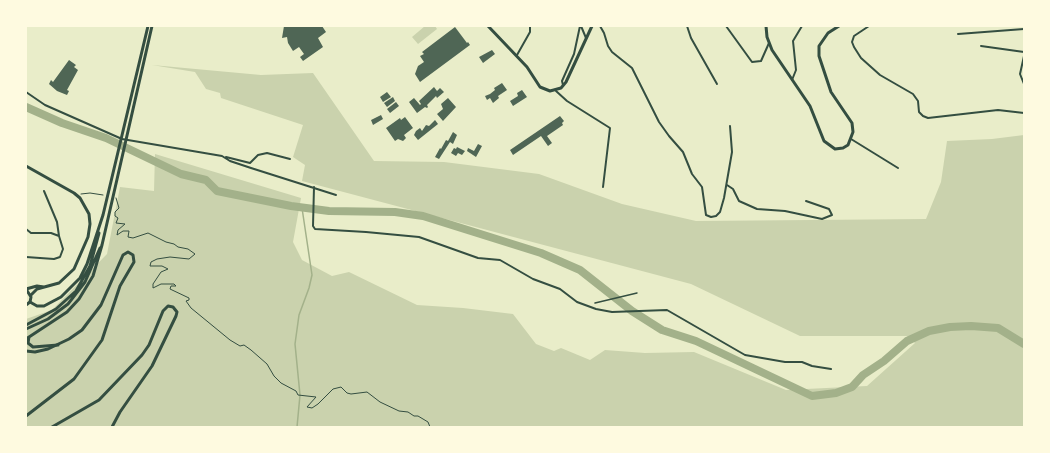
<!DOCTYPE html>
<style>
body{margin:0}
#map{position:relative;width:1050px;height:453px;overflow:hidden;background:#e9edc9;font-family:Merriweather,serif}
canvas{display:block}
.frame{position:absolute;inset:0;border:27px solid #fefae0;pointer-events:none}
</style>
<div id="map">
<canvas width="1050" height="453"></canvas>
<div class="frame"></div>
</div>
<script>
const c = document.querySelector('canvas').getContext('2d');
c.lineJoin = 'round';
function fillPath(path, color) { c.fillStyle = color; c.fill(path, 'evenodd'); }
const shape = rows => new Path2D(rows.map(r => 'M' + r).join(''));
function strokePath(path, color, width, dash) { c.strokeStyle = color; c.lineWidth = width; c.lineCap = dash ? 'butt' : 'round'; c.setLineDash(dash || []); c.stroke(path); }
fillPath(shape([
 [425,26,435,26,437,29,418,44,412,37],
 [152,65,261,75,313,73,374,161,444,162,539,174,622,204,696,221,926,219,941,182,947,141,992,139,1024,135,1024,427,26,427,26,319,52,310,107,254,120,187,154,191,155,154,301,198,293,242,302,260,332,276,349,272,417,305,463,308,513,314,536,344,554,351,561,348,590,360,605,350,645,353,694,352,786,390,867,386,915,343,907,336,800,336,691,284,302,181,305,165,293,157,303,125,221,98,220,93,206,89,195,72]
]), '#cad2ad');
strokePath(shape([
 [297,427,300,395,295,344,299,315,309,288,312,275,302,208]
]), '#a3b18a', 1.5);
strokePath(shape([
 [26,107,62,123,106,138,181,174,206,180,217,191,291,206,329,211,395,212,423,216,541,253,580,270,632,311,662,330,696,341,812,396,836,393,852,387,863,375,884,361,907,341,929,331,950,327,971,326,998,328,1024,344]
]), '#a3b18a', 8);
fillPath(shape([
 [284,26,322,26,326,32,318,38,323,47,303,61,300,57,304,54,299,47,293,51,288,43,287,37,282,38],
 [455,27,467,43,468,42,470,45,420,82,415,74,418,66,424,62,420,56,424,54,422,52],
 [492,50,495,54,483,63,479,57],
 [69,60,76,65,74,67,78,70,67,90,69,91,67,95,57,91,49,84,51,80,53,82],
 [502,83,507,90,498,96,499,98,493,103,490,98,487,100,485,96,490,94,495,90,494,88],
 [434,87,437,91,440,88,444,92,437,98,436,96,427,105,428,107,427,108,425,107,417,113,409,102,414,98,420,105,421,104,419,101],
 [522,90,527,97,513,106,510,101,518,96,517,93],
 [387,92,391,97,383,102,380,97],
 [393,97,395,101,387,107,384,103],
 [448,98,456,107,443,121,437,114,443,109,441,104],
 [396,102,399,106,390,113,387,109],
 [381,115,383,119,373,125,371,120],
 [560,116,564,121,562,123,563,125,547,136,552,143,548,146,541,136,513,155,510,150],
 [405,117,413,128,404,135,406,138,403,141,398,139,395,141,386,128,400,118,401,120],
 [435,120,438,124,418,140,414,135,416,131,420,128,422,131,426,125,429,126],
 [453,132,457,135,453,144,450,142,439,159,435,157,440,148,441,149,446,140,448,141],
 [478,144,482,146,476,157,467,151,468,148,474,151],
 [457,147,465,151,462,155,458,153,456,156,451,153,454,148,456,149]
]), '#4f6655');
strokePath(shape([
 [81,194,90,193,103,195],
 [116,198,119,208,115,212,115,216,118,218,116,223,125,224,118,230,117,235,123,231,129,231,128,237,133,238,148,233,166,242,174,244,178,247,188,249,195,254,189,259,170,257,157,259,151,262,150,266,162,266,168,269,161,272,153,284,153,288,161,284,174,284,176,286,171,286,170,289,189,298,189,300,186,301,191,308,230,340,240,346,244,345,251,350,267,364,274,376,281,383,296,391,298,395,316,397,307,407,312,408,318,404,333,389,341,387,347,393,351,394,367,392,380,402,399,411,408,412,414,416,418,416,428,422,430,427]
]), '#344e41', 1);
strokePath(shape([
 [595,303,637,293]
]), '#344e41', 1.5);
strokePath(shape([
 [581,26,586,38],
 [600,26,604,33,608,46,612,52,632,68,659,122,669,136,683,152,692,174,702,187,706,215,711,217,716,216,720,212,724,198,732,152,730,126],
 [687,26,691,38,717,84],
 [726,26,752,62,761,61,769,43],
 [869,26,854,36,852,42,854,47,861,58,880,75,913,94,918,101,919,112,923,116,928,118,998,110,1024,113],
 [958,34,1024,29],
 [981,46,1024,52],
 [517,55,530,32,530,26],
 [1024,56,1020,74,1024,84],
 [792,80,796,70,793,41,802,26],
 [563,85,562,81,574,54,580,26],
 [556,91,567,101,610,128,603,187],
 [26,92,45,105,122,139,222,156,230,161,251,168,336,195],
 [851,139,898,168],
 [226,157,250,163,258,155,267,153,290,159],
 [727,185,733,189,739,201,757,209,785,211,822,219,832,215,829,209,806,201],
 [314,187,313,226,315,229,366,232,419,237,478,258,500,260,533,279,560,289,577,302,596,309,612,312,667,310,745,355,785,362,802,362,812,366,831,369],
 [44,191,57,222,59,236],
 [26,229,31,233,51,233,59,236,63,249,60,257,54,259,26,257]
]), '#344e41', 2);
strokePath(shape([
 [488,26,527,67,540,87,550,91,561,88,566,82,592,26],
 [766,26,767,37,772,50,810,106,824,141,835,149,843,148,848,145,853,132,852,123,831,92,819,56,819,46,828,33,839,26],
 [26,166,74,193,80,198,89,214,90,224,88,237,74,269,59,283,37,289,31,295],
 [26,289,31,297,30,302,26,305],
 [26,289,37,286,44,287],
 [26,351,35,352,48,349,69,339,82,330,101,305,123,255,128,252,133,255,134,262,120,286,102,340,74,379,26,416],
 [52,427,99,400,142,355,149,345,163,311,168,306,173,307,177,312,176,316,152,366,120,412,112,427]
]), '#344e41', 3);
strokePath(shape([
 [30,302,37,306,44,306,61,297,80,278,87,264,103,215,148,26],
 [26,325,56,309,76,291,90,266,99,233],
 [26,329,48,319,68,304,85,282,100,248],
 [29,337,28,343,33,347,58,345],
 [26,339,67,312,79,299,93,276,102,245,152,26]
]), '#344e41', 3);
</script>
